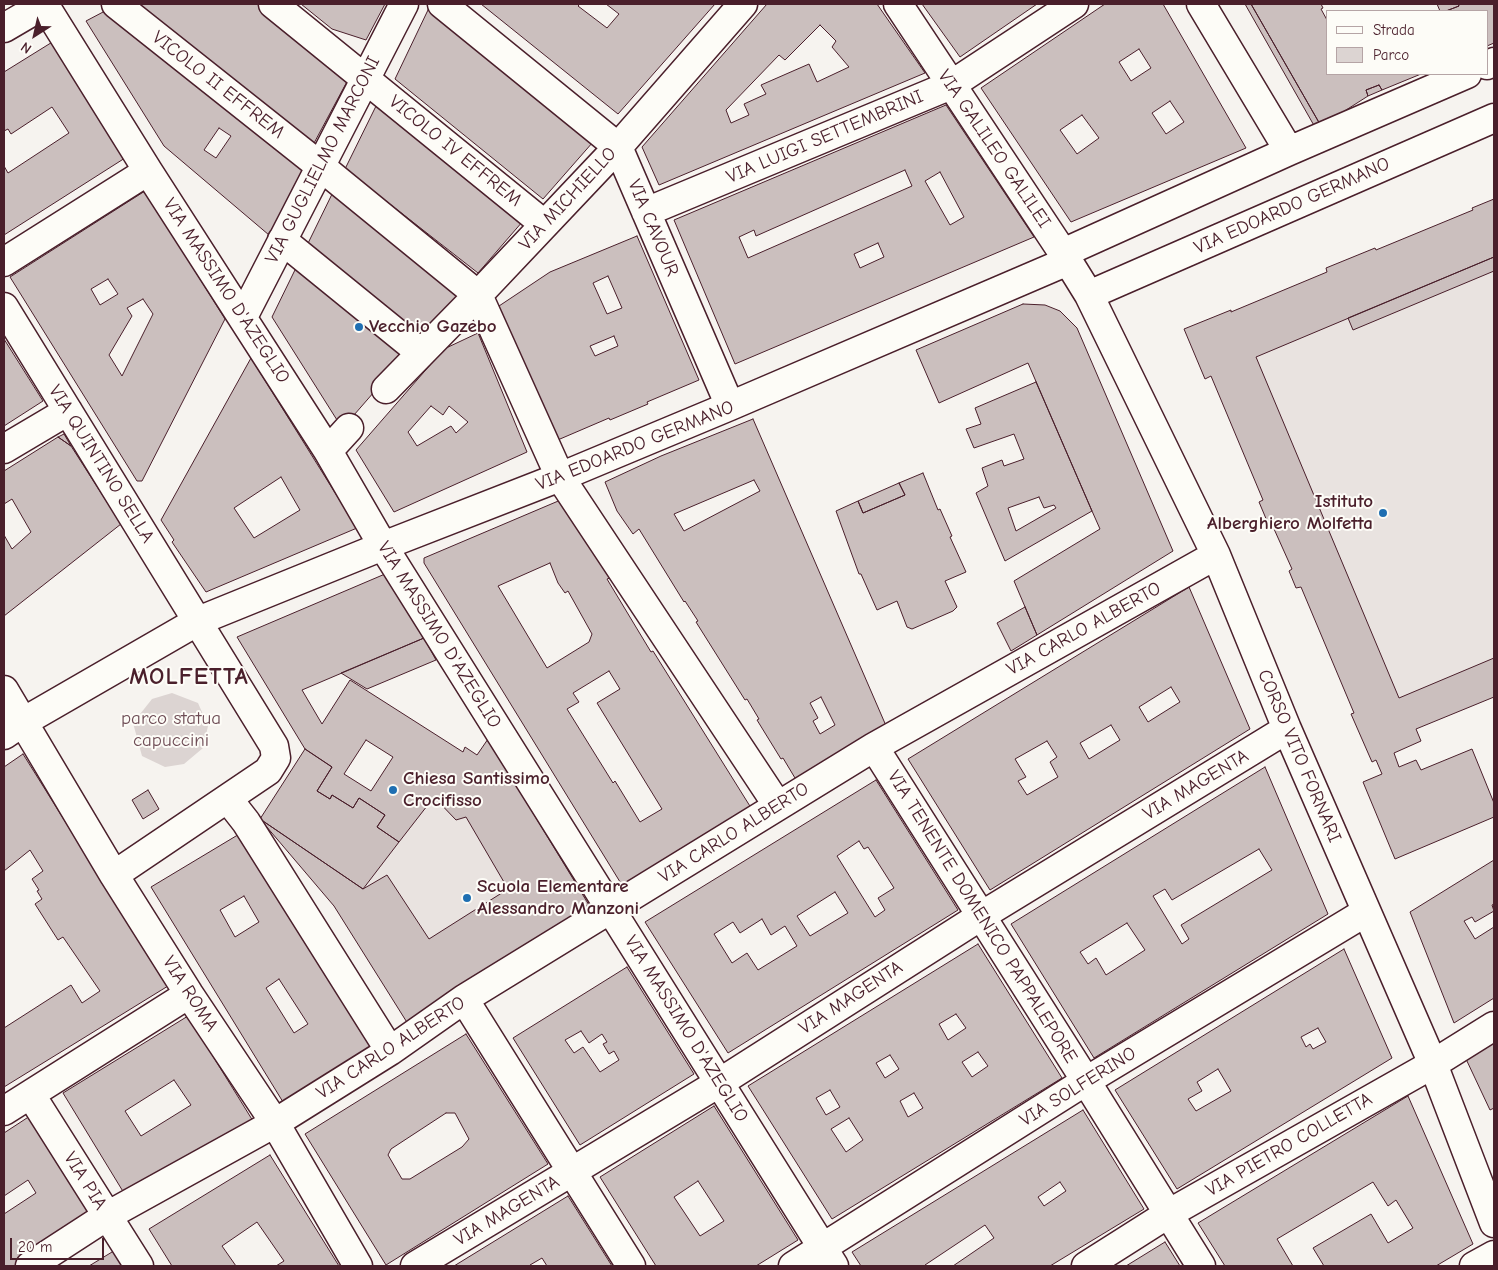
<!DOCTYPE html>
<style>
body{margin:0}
#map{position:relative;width:1498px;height:1270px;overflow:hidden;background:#f6f3ef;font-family:"Comic Neue",sans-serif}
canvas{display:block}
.frame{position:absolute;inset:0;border:5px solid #4a1f2b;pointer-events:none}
.legend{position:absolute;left:1326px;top:10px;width:162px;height:65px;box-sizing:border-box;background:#fdfcf7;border:1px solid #b5a4a5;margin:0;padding:6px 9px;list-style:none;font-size:15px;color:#4a1f2b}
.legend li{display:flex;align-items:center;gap:10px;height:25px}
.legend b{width:25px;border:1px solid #b5a4a5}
.north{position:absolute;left:10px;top:10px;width:50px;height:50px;-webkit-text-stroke:4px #fdfcf7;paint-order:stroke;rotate:215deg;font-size:14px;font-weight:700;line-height:20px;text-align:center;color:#4a1f2b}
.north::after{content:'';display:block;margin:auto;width:18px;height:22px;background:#4a1f2b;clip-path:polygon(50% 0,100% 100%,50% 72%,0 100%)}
.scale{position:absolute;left:10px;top:1238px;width:94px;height:22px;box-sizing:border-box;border:2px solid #4a1f2b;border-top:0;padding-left:6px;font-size:15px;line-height:18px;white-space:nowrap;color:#4a1f2b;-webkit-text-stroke:4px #fdfcf7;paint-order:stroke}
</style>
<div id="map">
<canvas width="1498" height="1270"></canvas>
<div class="frame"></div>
<ul class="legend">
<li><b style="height:6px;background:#fdfcf7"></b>Strada</li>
<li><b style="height:14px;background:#dcd4d2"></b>Parco</li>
</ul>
<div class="north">N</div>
<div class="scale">20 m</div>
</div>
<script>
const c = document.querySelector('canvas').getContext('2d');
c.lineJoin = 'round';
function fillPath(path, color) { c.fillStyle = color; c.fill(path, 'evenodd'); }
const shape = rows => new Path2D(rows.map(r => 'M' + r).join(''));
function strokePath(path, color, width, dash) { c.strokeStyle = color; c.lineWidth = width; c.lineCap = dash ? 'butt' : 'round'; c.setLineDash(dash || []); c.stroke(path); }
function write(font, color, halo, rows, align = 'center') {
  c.font = font + ' "Comic Neue",sans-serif'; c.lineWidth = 4; c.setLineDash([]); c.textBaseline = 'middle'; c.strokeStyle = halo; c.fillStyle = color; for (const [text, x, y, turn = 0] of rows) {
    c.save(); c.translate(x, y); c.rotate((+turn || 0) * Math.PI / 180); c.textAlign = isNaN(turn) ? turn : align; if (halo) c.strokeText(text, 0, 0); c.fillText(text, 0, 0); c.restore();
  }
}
fillPath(shape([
 [1494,205,1494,697,1369,747,1195,330],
 [515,785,594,908,410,1024,360,890,434,795]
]), '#e9e3e0');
fillPath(shape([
 [172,693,198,703,208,726,203,748,184,764,165,767,142,756,133,723,152,699]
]), '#dcd4d2');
const building = shape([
 [137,4,261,4,350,76,313,145,137,4],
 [301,4,385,4,366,40,332,29,301,4],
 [481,4,580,4,578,6,607,28,619,14,606,4,715,4,618,114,481,4],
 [767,4,877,4,925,73,659,185,642,147,767,4],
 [820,25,836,41,832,47,849,67,817,82,809,64,761,85,766,94,744,104,749,115,731,123,726,110,779,55,785,60,820,25],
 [922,4,1037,4,960,57,922,4],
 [1105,4,1163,4,1246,148,1071,222,981,88,1105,4],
 [1139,49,1151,68,1131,81,1119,62,1139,49],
 [1170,101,1184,122,1166,134,1152,113,1170,101],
 [1082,115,1099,138,1077,154,1060,130,1082,115],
 [1245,4,1251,4,1321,126,1316,129,1245,4],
 [1251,4,1321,4,1323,8,1321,9,1327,20,1327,74,1421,74,1382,90,1379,85,1366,90,1368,96,1321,126,1251,4],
 [1437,4,1458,4,1459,6,1446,11,1440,11,1437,4],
 [1458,4,1494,4,1494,43,1487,46,1487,11,1446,11,1459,6,1458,4],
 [428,10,593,142,543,199,395,79,428,10],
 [105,11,306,163,269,235,164,146,86,21,105,11],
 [219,128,231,136,216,158,204,150,219,128],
 [54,41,125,158,4,235,4,166,8,173,69,133,52,107,11,134,8,129,4,131,4,72,54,41],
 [1379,85,1382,90,1368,96,1366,90,1379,85],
 [378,102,523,221,478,273,345,169,378,102],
 [946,105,1034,237,735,364,674,220,946,105],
 [905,170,912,186,748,258,739,237,754,230,756,236,905,170],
 [940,172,964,217,950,225,925,181,940,172],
 [878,243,884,257,860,268,854,254,878,243],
 [335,188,463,290,347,423,337,420,272,317,335,188],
 [145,191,225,319,142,481,137,481,10,277,145,191],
 [108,279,118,294,100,305,91,289,108,279],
 [143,299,153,314,122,376,109,355,132,316,127,308,143,299],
 [1494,199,1494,257,1256,357,1399,698,1494,658,1494,697,1416,729,1421,741,1394,753,1399,767,1416,760,1421,770,1472,749,1494,803,1494,817,1395,859,1363,782,1382,774,1376,760,1372,762,1351,714,1354,713,1301,587,1296,588,1289,571,1292,569,1270,520,1267,521,1259,502,1263,500,1211,376,1205,379,1184,329,1231,310,1231,312,1327,272,1326,268,1375,248,1376,250,1473,210,1472,208,1494,199],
 [637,236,699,380,647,402,648,404,610,420,609,418,553,442,496,308,550,272,637,236],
 [608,276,622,308,607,314,593,283,608,276],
 [614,336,618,346,595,356,590,346,614,336],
 [1494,257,1494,271,1353,330,1348,318,1494,257],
 [1023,304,1045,305,1060,311,1077,328,1173,551,1037,635,1014,581,1100,529,1092,511,1028,363,939,403,916,350,1023,304],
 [478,333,527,452,394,512,356,450,444,349,478,333],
 [431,406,443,415,449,406,468,422,456,433,451,426,417,446,408,432,431,406],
 [4,339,43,401,4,426,4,339],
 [251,358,357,528,206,592,172,542,174,540,161,520,251,358],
 [281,477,300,510,254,538,234,508,281,477],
 [1036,382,1092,511,1005,561,976,493,988,486,982,468,1002,460,1004,466,1024,459,1014,434,974,448,966,429,981,424,975,408,1036,382],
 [1039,497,1044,508,1054,505,1056,508,1016,531,1008,508,1039,497],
 [753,419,887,728,798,783,783,758,781,759,757,720,759,719,747,699,745,700,696,622,698,621,685,601,684,602,639,529,633,534,617,511,605,482,661,456,753,419],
 [754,480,760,491,684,531,674,514,754,480],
 [821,697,835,725,820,734,813,721,818,718,810,703,821,697],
 [64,434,71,446,58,437,64,434],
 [58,437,71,446,121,524,4,616,4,535,12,549,31,532,12,499,4,504,4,471,58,437],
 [923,473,938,510,940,509,952,536,950,537,966,572,945,581,957,607,953,611,912,629,907,627,897,601,877,610,861,574,859,574,836,511,858,501,863,513,905,495,899,483,923,473],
 [899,483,905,495,863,513,858,501,899,483],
 [563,499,610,578,607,579,651,652,653,651,753,811,625,890,424,563,424,558,563,499],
 [550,563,558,583,565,593,568,591,592,634,589,642,547,668,498,586,550,563],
 [609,671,620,689,597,703,662,809,640,822,615,781,613,783,567,709,579,702,573,693,609,671],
 [385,574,424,638,302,690,322,724,350,680,463,752,465,747,477,755,488,739,592,910,408,1024,334,906,260,819,363,889,387,875,429,939,508,889,466,817,456,820,434,797,399,842,377,827,385,815,359,798,353,808,332,795,330,799,317,791,332,767,305,749,237,637,385,574],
 [366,740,393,757,371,791,344,774,366,740],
 [1189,587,1250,729,990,890,908,759,1189,587],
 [1171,687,1180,702,1148,722,1139,707,1171,687],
 [1111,725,1120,740,1089,759,1080,743,1111,725],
 [1047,741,1057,757,1050,762,1058,777,1027,795,1018,781,1026,777,1015,759,1047,741],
 [1025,607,1037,635,1011,651,997,623,1025,607],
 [424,638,436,660,367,689,341,673,424,638],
 [305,749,332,767,317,791,330,799,332,795,353,808,359,798,385,815,377,827,399,842,363,889,260,819,305,749],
 [23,754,168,986,4,1087,4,1028,71,985,82,1003,100,991,63,937,58,940,35,904,42,899,37,891,39,890,32,879,43,871,30,850,4,871,4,767,23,754],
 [1265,767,1328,914,1094,1058,1011,924,1265,767],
 [1259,849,1272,870,1181,925,1189,939,1182,944,1153,896,1165,889,1172,900,1259,849],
 [1127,923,1145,950,1106,975,1096,958,1088,964,1080,952,1127,923],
 [876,780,958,910,728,1053,645,922,876,780],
 [859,841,864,849,868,847,894,888,878,898,885,910,875,917,837,856,859,841],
 [835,892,848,913,810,936,797,916,835,892],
 [762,919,771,935,785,926,797,946,758,970,747,953,732,963,714,934,733,922,740,933,762,919],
 [148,790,159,809,143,819,132,800,148,790],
 [241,833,374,1045,283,1102,151,887,241,833],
 [244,896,259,922,235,937,220,910,244,896],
 [279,979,308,1024,294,1033,266,988,279,979],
 [1494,860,1494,904,1492,905,1494,911,1475,922,1472,917,1464,921,1475,939,1494,927,1494,998,1454,1023,1410,912,1494,860],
 [978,944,1062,1078,832,1219,748,1086,978,944],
 [956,1014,966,1028,948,1040,939,1024,956,1014],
 [978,1052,988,1066,972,1077,962,1062,978,1052],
 [890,1055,899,1069,885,1078,876,1063,890,1055],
 [830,1090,840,1107,826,1115,816,1098,830,1090],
 [914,1093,923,1108,908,1117,900,1101,914,1093],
 [849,1118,863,1140,846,1152,831,1129,849,1118],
 [1344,949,1392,1058,1177,1189,1115,1090,1344,949],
 [1318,1028,1326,1042,1313,1049,1310,1044,1306,1047,1301,1037,1318,1028],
 [1218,1069,1231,1091,1196,1111,1188,1099,1202,1091,1197,1082,1218,1069],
 [627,967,694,1074,580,1145,513,1038,627,967],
 [581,1031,589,1043,602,1034,607,1042,603,1044,609,1054,614,1051,619,1060,600,1072,583,1047,574,1053,565,1040,581,1031],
 [188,1016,253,1121,127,1198,63,1093,188,1016],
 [174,1080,191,1105,141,1136,125,1111,174,1080],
 [466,1034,548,1164,386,1265,305,1134,466,1034],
 [446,1113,455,1113,469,1139,462,1147,410,1179,402,1179,388,1155,391,1149,446,1113],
 [1493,1043,1494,1046,1494,1108,1490,1110,1466,1059,1493,1043],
 [1408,1096,1473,1244,1436,1266,1324,1266,1313,1248,1371,1214,1388,1243,1413,1228,1396,1200,1388,1206,1373,1182,1277,1239,1293,1266,1225,1266,1198,1223,1408,1096],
 [714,1106,798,1240,756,1266,656,1266,600,1177,714,1106],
 [698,1181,724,1221,700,1236,674,1197,698,1181],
 [1083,1110,1144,1209,1050,1266,953,1266,994,1238,985,1225,925,1265,926,1266,861,1266,852,1252,1083,1110],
 [1060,1182,1066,1191,1044,1206,1038,1197,1060,1182],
 [33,1114,97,1217,17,1266,4,1266,4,1214,36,1193,28,1180,4,1196,4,1133,33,1114],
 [270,1155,339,1266,276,1266,284,1261,257,1222,222,1246,236,1266,172,1266,149,1229,270,1155],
 [568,1196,612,1266,547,1266,542,1258,530,1265,531,1266,454,1266,568,1196],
 [1165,1242,1180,1266,1126,1266,1165,1242],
 [117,1249,127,1266,89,1266,117,1249]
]);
fillPath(building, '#cbbfbe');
strokePath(building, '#4a1f2b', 1);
const minor = shape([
 [44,4,148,171,328,451,383,546,834,1266],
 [116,4,320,166,478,295,560,477,778,806],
 [273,4,544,224],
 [442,4,618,147,730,406],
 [898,4,1063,253,1089,295,1216,555,1287,729,1433,1064,1494,1223],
 [1201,4,1289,151],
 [4,28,45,4],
 [1487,65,1494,62],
 [646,212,951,85,1074,4],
 [282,240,421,353],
 [1063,253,1289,151,1467,74],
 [4,262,148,171],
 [1089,295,1494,118],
 [4,307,274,746,276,758,268,771,114,875],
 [243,317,404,4],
 [386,389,478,295,618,147,743,4],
 [4,449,68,411],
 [328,451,349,428],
 [4,690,114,875,189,994,275,1123,358,1266],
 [4,735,23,722,198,621,383,546,560,477,730,406,1068,261],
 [874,747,1086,1081,1201,1266],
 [228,799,246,822,390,1051],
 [464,999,631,1266],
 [31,1095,139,1266],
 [4,1111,189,994],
 [30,1266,107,1216,275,1123,390,1051,464,999,874,747,1216,555],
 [415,1266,719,1083,981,916,1287,729],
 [793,1266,1086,1081,1366,912],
 [1086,1266,1168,1214,1433,1064,1494,1026],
 [1474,1266,1494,1255]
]);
strokePath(minor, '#4a1f2b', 31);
strokePath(minor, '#fdfcf7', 28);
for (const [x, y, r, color] of [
 [359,327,5,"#1f6fb2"],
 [1383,513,5,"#1f6fb2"],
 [393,790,5,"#1f6fb2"],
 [467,898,5,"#1f6fb2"]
]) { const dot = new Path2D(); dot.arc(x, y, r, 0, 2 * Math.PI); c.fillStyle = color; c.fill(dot); strokePath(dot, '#fdfcf7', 2); }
write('19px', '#4a1f2b', '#fdfcf7', [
 ["VICOLO II EFFREM",218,85,38],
 ["VIA LUIGI SETTEMBRINI",825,137,-23],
 ["VIA GALILEO GALILEI",994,149,56],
 ["VICOLO IV EFFREM",455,151,39],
 ["VIA GUGLIELMO MARCONI",323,160,-63],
 ["VIA MICHIELLO",568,199,-47],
 ["VIA EDOARDO GERMANO",1292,206,-24],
 ["VIA CAVOUR",653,228,67],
 ["VIA MASSIMO D'AZEGLIO",226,291,57],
 ["VIA EDOARDO GERMANO",635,446,-22],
 ["VIA QUINTINO SELLA",101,464,58],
 ["VIA CARLO ALBERTO",1084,629,-29],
 ["VIA MASSIMO D'AZEGLIO",439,635,58],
 ["CORSO VITO FORNARI",1299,756,67],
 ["VIA MAGENTA",1196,785,-31],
 ["VIA CARLO ALBERTO",734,833,-32],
 ["VIA TENENTE DOMENICO PAPPALEPORE",982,917,58],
 ["VIA ROMA",190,994,57],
 ["VIA MAGENTA",851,998,-33],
 ["VIA MASSIMO D'AZEGLIO",686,1029,58],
 ["VIA CARLO ALBERTO",391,1048,-33],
 ["VIA SOLFERINO",1078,1087,-32],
 ["VIA PIETRO COLLETTA",1289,1145,-30],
 ["VIA PIA",85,1181,58],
 ["VIA MAGENTA",507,1211,-31]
]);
write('bold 19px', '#4a1f2b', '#fdfcf7', [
 ["Vecchio Gazebo",369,327],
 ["Istituto",1373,502,"right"],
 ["Alberghiero Molfetta",1373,524,"right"],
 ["Chiesa Santissimo",403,779],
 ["Crocifisso",403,801],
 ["Scuola Elementare",477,887],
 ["Alessandro Manzoni",477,909]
], 'left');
write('19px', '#6e4c55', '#fdfcf7', [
 ["parco statua",171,719],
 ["capuccini",171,741]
]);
c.letterSpacing = '1px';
write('bold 24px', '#4a1f2b', '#fdfcf7', [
 ["MOLFETTA",189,677]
]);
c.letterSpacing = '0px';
</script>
